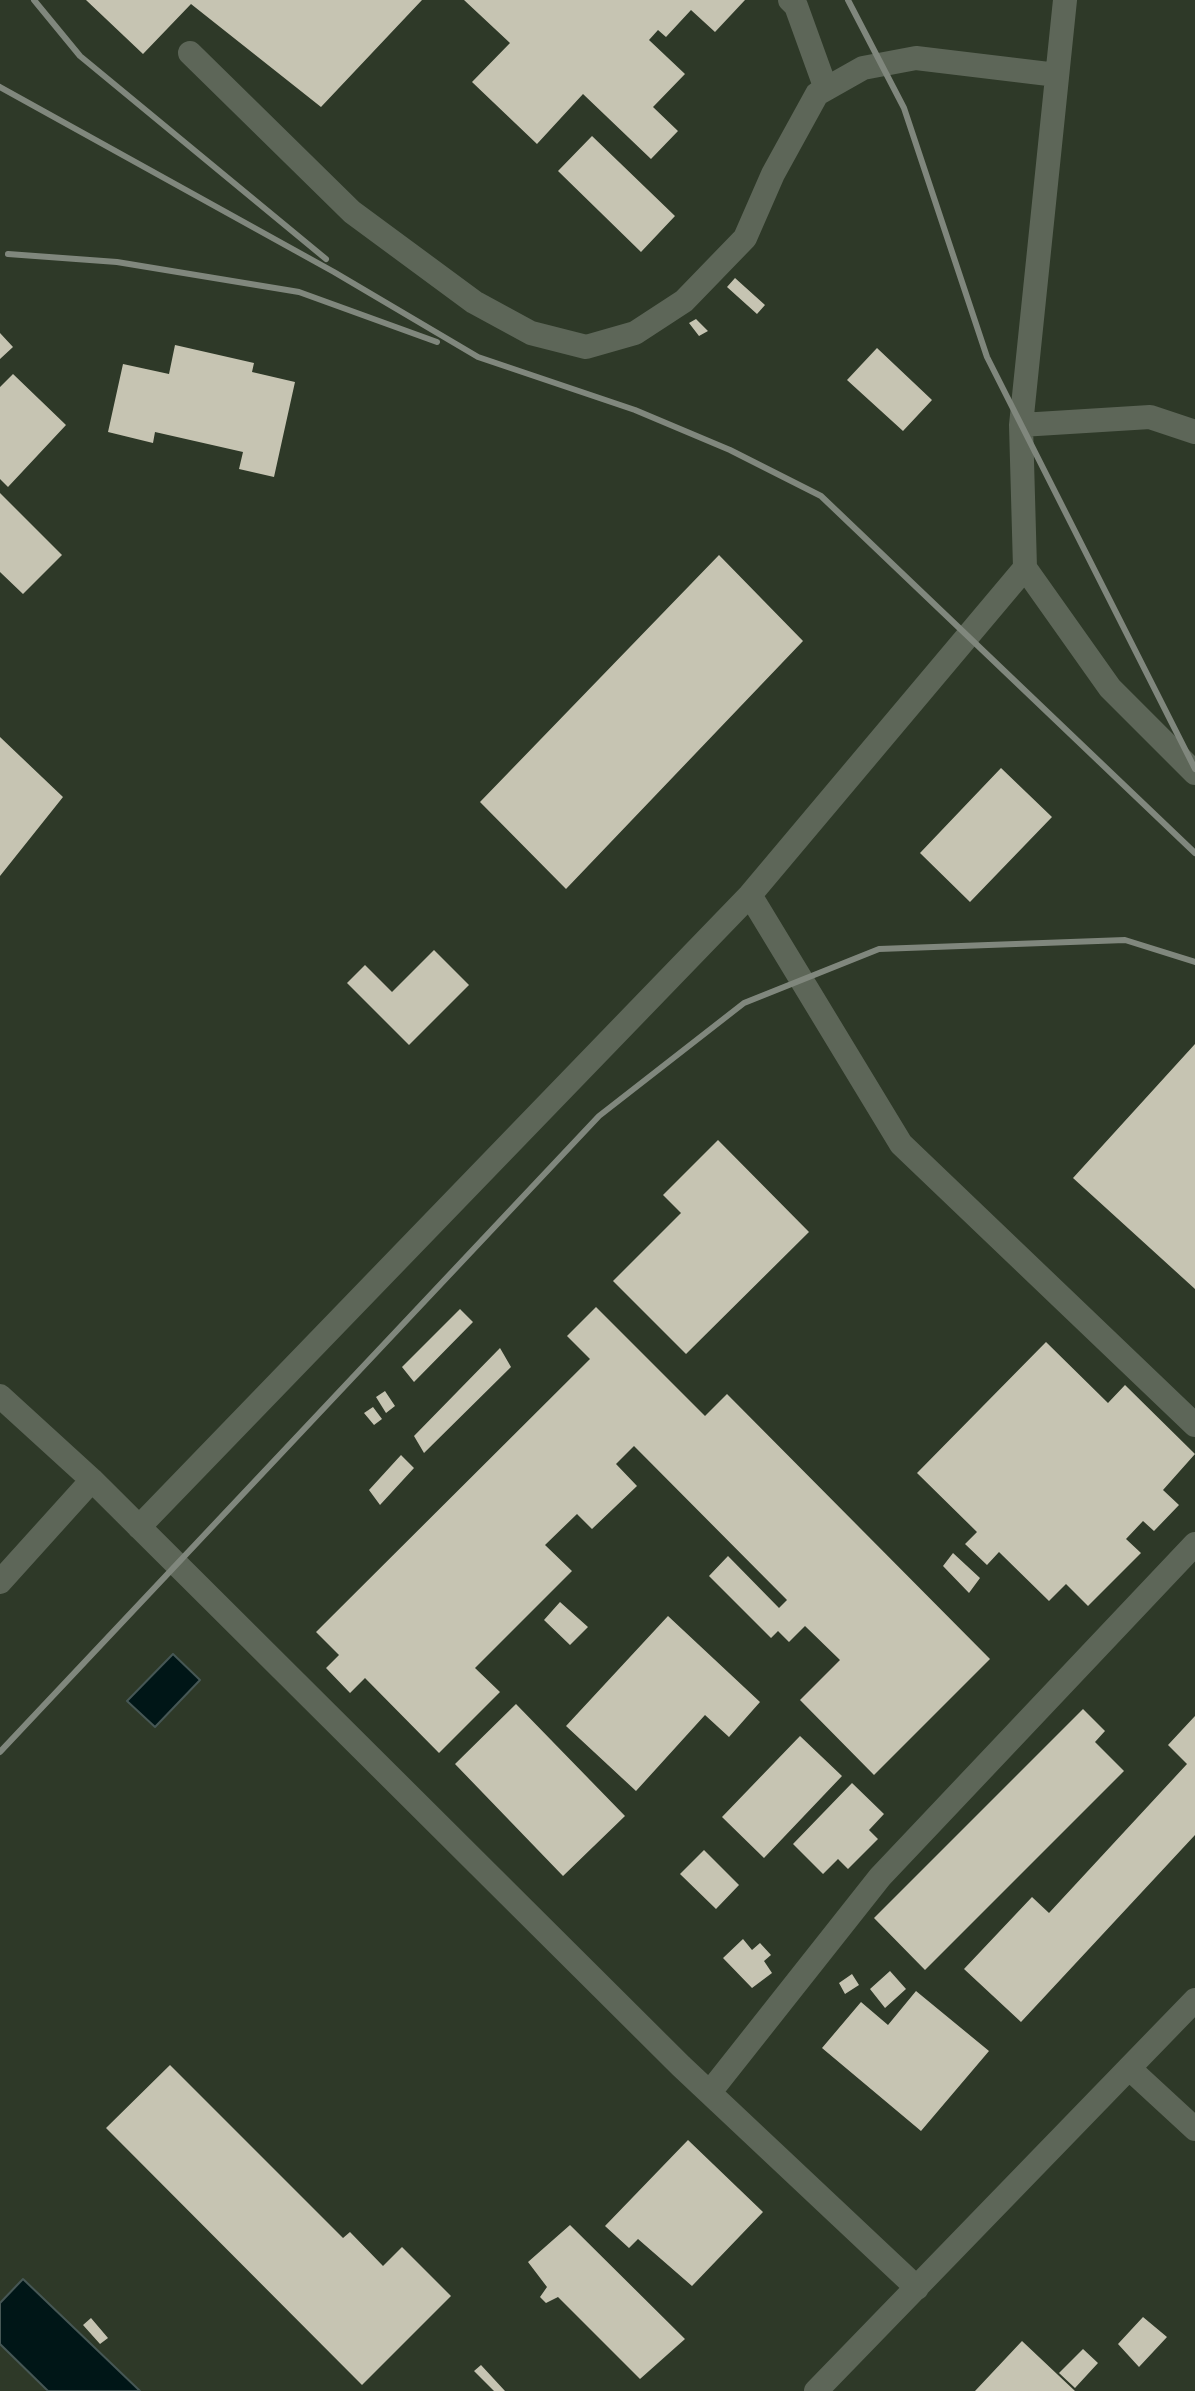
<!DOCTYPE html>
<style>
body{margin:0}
canvas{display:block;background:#252d21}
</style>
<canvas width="1195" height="2391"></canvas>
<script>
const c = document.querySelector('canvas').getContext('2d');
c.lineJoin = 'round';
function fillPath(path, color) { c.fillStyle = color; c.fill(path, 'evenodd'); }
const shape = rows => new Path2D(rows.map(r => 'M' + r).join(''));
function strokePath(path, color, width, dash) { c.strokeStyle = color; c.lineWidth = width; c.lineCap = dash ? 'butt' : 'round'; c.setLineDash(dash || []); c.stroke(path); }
fillPath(shape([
 [0,0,1195,0,1195,2391,0,2391]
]), '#2e3928');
const water = shape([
 [173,1654,200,1680,155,1727,127,1701,173,1654],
 [23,2279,140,2391,48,2391,0,2344,0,2303,23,2279]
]);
fillPath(water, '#001617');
strokePath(water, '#465755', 2);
fillPath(shape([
 [86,0,422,0,321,107,191,4,143,54],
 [464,0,745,0,715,32,691,10,666,37,658,30,649,40,685,74,653,107,678,131,651,159,583,94,537,144,472,82,510,43],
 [592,136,675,216,641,252,558,171],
 [735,278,765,305,757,314,727,287],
 [696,319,708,331,699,336,689,323],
 [0,333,13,347,0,359],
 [175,345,254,363,252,372,295,382,274,477,239,469,243,452,155,432,153,443,108,432,123,364,169,374],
 [877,348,932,400,903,431,847,380],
 [13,374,66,425,8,487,0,479,0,387],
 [0,493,62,555,23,594,0,572],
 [719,555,803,641,566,889,480,802],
 [0,737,63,797,0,876],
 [1001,768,1052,817,970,902,920,853],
 [434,950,469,985,409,1045,347,983,365,965,392,992],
 [1195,1044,1195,1289,1073,1178],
 [718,1140,809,1232,686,1354,613,1281,681,1213,663,1195],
 [596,1307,705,1416,727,1394,990,1659,874,1775,800,1700,840,1660,805,1626,789,1642,778,1631,771,1638,709,1576,728,1556,779,1608,787,1600,634,1446,616,1464,637,1486,592,1529,577,1514,545,1545,572,1571,475,1668,500,1692,439,1753,365,1678,350,1693,326,1668,339,1655,316,1632,590,1359,567,1336],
 [460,1309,473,1322,414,1382,402,1367],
 [1046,1342,1108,1403,1125,1385,1195,1454,1163,1490,1179,1505,1154,1531,1143,1521,1126,1539,1141,1553,1088,1606,1066,1584,1049,1601,999,1552,987,1565,965,1544,977,1532,917,1473],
 [500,1348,511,1367,424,1453,414,1436],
 [385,1391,395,1406,386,1413,376,1397],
 [373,1407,382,1419,374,1425,364,1413],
 [401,1455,414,1468,380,1505,369,1490],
 [953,1553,980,1578,969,1593,943,1566],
 [560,1602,588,1627,570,1645,544,1620],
 [668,1616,760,1702,729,1737,705,1715,636,1791,566,1726],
 [516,1704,625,1816,563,1876,455,1764],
 [1083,1709,1105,1731,1095,1742,1124,1771,925,1970,874,1918],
 [1195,1716,1195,1835,1021,2022,964,1969,1032,1897,1049,1913,1187,1764,1168,1745],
 [800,1736,842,1776,764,1858,722,1817],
 [852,1783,884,1814,869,1830,878,1839,848,1869,838,1859,823,1874,793,1844],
 [704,1850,739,1885,716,1909,680,1874],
 [743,1939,752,1950,760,1943,771,1955,764,1961,772,1973,752,1988,723,1958],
 [890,1971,906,1989,885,2008,870,1989],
 [852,1974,859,1985,845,1994,839,1983],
 [916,1991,989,2051,921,2131,822,2048,861,2002,888,2025],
 [170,2065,343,2238,350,2232,383,2266,402,2247,451,2296,362,2385,106,2128],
 [688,2140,763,2212,692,2286,638,2239,629,2248,605,2226],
 [570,2225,685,2339,640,2379,558,2297,546,2303,540,2297,547,2287,528,2262],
 [1143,2317,1167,2337,1139,2367,1118,2344],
 [91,2318,108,2338,100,2344,83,2325],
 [1022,2341,1075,2391,975,2391],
 [1083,2349,1098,2363,1075,2388,1059,2373],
 [481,2365,505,2391,494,2391,474,2371]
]), '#c6c4b2');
strokePath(shape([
 [790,0,796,6,826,89],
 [1065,0,1021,425,1025,568,1110,688,1195,773],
 [190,53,352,212,474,302,531,333,586,347,635,333,684,301,745,238,773,174,817,94,863,68,916,58,1057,75],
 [1021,425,1150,417,1195,432],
 [750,895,901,1144,1195,1425],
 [0,1396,92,1480,681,2066,917,2288],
 [139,1527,750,895,1025,568],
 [0,1582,92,1480],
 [1131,2070,1195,2129],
 [710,2092,880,1877,1195,1544],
 [816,2391,1195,2000]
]), '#5d6658', 24);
strokePath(shape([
 [34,0,80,56,326,259],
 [848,0,904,108,987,357,1195,769],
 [0,87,334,272,478,357,635,410,730,450,821,496,1195,853],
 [8,254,117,262,299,292,437,342],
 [0,1752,599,1116,744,1003,879,949,1125,940,1195,962]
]), '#80877d', 6);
</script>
